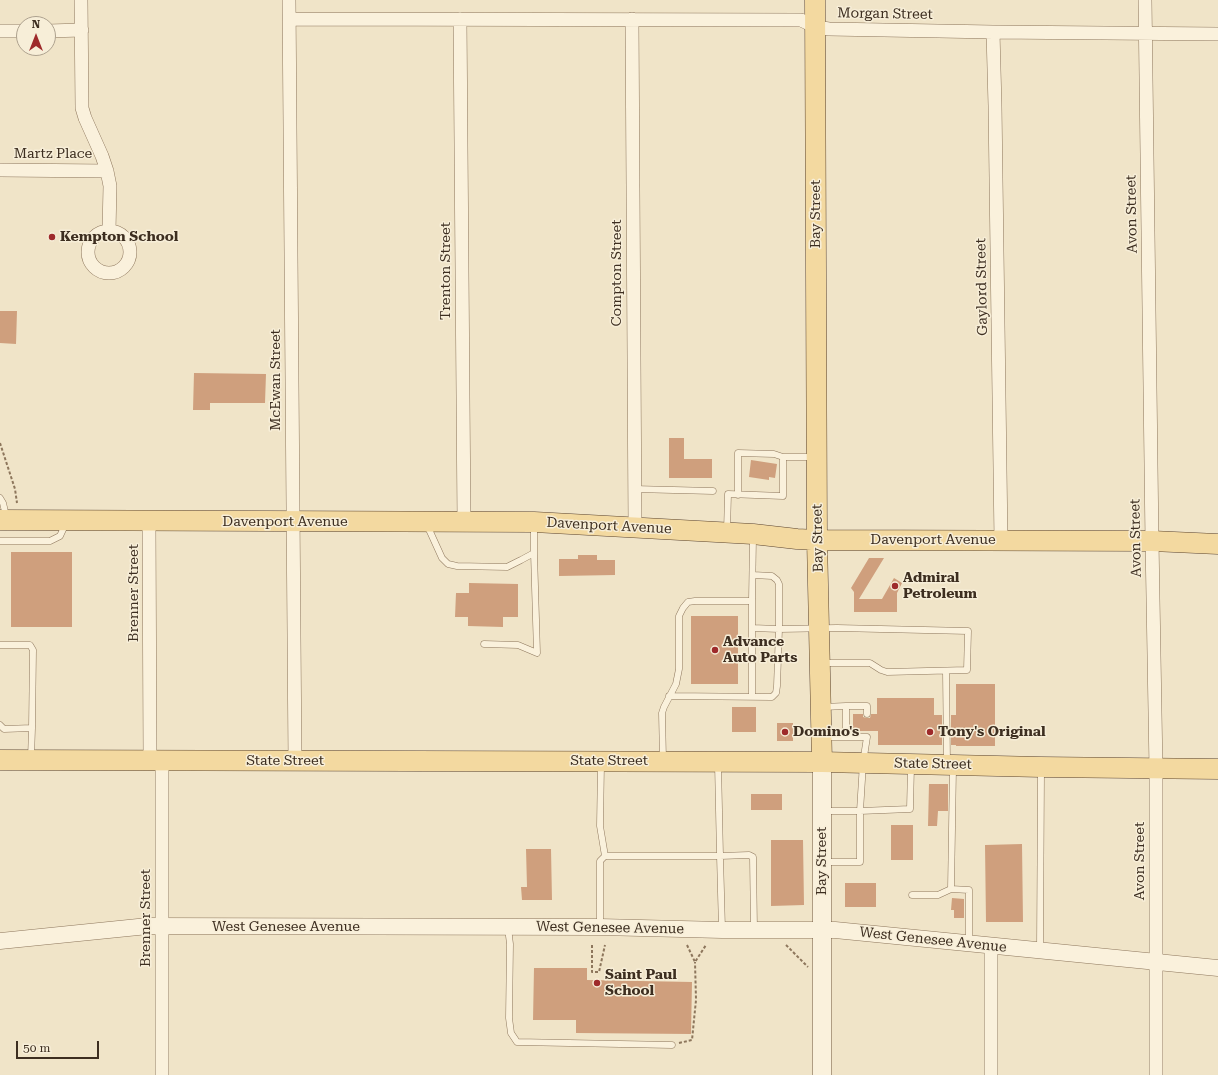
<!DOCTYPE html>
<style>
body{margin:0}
#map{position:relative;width:1218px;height:1075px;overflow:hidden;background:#f0e4c8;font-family:"Roboto Serif",serif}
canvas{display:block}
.north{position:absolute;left:16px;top:16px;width:40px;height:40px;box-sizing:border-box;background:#f7eed8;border:1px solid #ada18e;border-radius:50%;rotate:0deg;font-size:11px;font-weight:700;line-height:16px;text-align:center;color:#3d2e20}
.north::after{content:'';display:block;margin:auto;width:14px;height:18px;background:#9e2a2b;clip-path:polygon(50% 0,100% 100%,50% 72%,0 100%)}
.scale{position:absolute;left:16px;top:1041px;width:83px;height:18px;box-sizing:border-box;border:2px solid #3d2e20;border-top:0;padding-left:5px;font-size:12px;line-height:14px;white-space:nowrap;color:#3d2e20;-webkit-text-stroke:3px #f7eed8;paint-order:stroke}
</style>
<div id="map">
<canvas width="1218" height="1075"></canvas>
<div class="north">N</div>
<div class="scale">50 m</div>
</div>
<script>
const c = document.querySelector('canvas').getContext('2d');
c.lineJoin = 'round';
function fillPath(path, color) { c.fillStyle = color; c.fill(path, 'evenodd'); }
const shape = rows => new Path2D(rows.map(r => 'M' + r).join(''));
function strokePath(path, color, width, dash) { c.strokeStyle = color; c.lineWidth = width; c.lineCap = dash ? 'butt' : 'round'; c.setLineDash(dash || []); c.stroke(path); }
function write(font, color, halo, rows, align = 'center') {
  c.font = font + ' "Roboto Serif",serif'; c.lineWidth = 3; c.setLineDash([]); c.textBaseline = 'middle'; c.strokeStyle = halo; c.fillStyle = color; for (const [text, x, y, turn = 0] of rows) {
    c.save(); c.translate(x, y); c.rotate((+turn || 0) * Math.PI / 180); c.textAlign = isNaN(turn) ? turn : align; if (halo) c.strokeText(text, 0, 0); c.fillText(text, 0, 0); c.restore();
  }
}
fillPath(shape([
 [0,311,17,311,16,344,0,343],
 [194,373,266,374,265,403,210,403,210,410,193,410],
 [669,438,684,438,684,459,712,459,712,478,669,478],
 [751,460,777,464,775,478,769,477,769,480,749,477],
 [11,552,72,552,72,627,11,627],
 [578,555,597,555,597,560,615,560,615,575,559,576,559,559,578,559],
 [869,558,884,558,859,599,882,599,894,578,902,583,897,593,897,612,854,612,854,592,851,588],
 [469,583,518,584,518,617,503,617,503,627,468,626,468,617,455,617,456,593,469,593],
 [691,616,738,616,738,684,691,684],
 [956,684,995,684,995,746,956,746,956,745,951,745,951,715,956,715],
 [877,698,934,698,934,715,942,715,942,745,878,745,878,731,853,731,853,714,863,714,863,717,867,718,870,718,871,714,877,714],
 [732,707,756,707,756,732,732,732],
 [777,723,793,723,793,741,777,741],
 [929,784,948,784,948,811,938,811,937,826,928,826],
 [751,794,782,794,782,810,751,810],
 [891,825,913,825,913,860,891,860],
 [771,840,803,840,804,905,771,906],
 [1022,844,1023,922,986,922,985,845],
 [526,849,551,849,552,900,522,900,521,887,527,887],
 [845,883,876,883,876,907,845,907],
 [952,898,964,899,964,918,954,918,954,910,951,910],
 [534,968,587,968,587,980,692,982,691,1034,576,1033,576,1020,533,1020]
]), '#cf9f7d');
const service = shape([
 [634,489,713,491],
 [738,495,738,453,774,454,783,457],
 [0,498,3,503,6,516],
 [427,525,442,558,448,564,457,566,507,567,521,560,534,553,534,524],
 [727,531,728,494,783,496,783,457,815,457],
 [0,541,50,541,60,536,66,523],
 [752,628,779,629,779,584,777,580,772,576,753,575],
 [484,644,518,645,537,653,534,553],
 [0,645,30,645,33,650,32,728],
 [946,671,947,763],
 [669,696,772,697,776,693,777,686,779,629,837,628,968,631,967,670,887,672,881,670,870,663,823,663],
 [752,697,752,601],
 [846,706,867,706,867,714],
 [823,707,846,706,846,737],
 [0,725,4,729,32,728,31,758],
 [663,760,662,713,664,707,676,684,679,669,679,616,683,608,688,602,695,601,752,601,753,537],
 [601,764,600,826,605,856],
 [718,764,720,856,749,855,753,857,754,930],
 [823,811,860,811,863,763,867,737,824,737],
 [823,862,860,862,860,811,910,809,911,766],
 [951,889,953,768],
 [912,895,938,895,951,889,969,890,969,942],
 [600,927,600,861,605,856,720,856,722,929],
 [508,928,510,944,509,1018,511,1033,517,1042,672,1045],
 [1040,950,1041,770]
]);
const minor = shape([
 [81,0,82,108,85,118,102,156,107,171,110,186,109,231],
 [289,0,295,761],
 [1145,0,1152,541,1156,769,1156,1075],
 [290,19,801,20,816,27,829,29,993,32,1218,34],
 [460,19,464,522],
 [632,19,635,527],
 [0,31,24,31],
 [48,31,82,30],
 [993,32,995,106,1001,541],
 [0,170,107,171],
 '88 252a21 21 0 1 1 42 0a21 21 0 1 1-42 0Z',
 [149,521,150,760],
 [162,761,162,1075],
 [991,946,991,1075]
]);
const tertiary = shape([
 [0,941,148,926,600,927,722,930,835,930,1218,968]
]);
const secondary = shape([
 [822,762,822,1075]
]);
const primary = shape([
 [815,0,817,540,822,762],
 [0,520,534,522,753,534,797,539,817,540,1152,541,1218,544],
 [0,760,822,762,1041,767,1218,769]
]);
strokePath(service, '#8d765c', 7);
strokePath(minor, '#8d765c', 14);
strokePath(tertiary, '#8d765c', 17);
strokePath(secondary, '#6f573f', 19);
strokePath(primary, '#5b4430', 21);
strokePath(shape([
 [0,443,15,489,17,503],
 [592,945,592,972,599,972,605,945],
 [687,945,695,962,706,945],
 [786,945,808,967],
 [679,1043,692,1040,696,1000,695,962]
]), '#8d765c', 2, [3, 2]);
strokePath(service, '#faf1dc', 6);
strokePath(minor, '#faf1dc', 13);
strokePath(tertiary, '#faf1dc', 16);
strokePath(secondary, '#faf1dc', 18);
strokePath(primary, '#f3d9a0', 20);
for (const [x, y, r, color] of [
 [52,237,4,"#9e2a2b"],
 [895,586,4,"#9e2a2b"],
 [715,650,4,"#9e2a2b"],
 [785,732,4,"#9e2a2b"],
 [930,732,4,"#9e2a2b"],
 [597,983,4,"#9e2a2b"]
]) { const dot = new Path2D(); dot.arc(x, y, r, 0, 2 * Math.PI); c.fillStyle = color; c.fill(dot); strokePath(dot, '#f7eed8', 1.5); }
write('14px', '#3d2e20', '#f7eed8', [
 ["Morgan Street",885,14,1],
 ["Martz Place",53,154],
 ["Bay Street",816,214,-90],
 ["Avon Street",1132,214,-91],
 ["Trenton Street",446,271,-90],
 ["Compton Street",617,273,-90],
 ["Gaylord Street",982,287,-91],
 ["McEwan Street",276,380,-90],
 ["Davenport Avenue",285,522],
 ["Davenport Avenue",609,526,3],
 ["Bay Street",818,538,-91],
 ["Avon Street",1136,538,-91],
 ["Davenport Avenue",933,540],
 ["Brenner Street",134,593,-90],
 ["State Street",285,761],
 ["State Street",609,761],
 ["State Street",933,764,1],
 ["Bay Street",822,861,-90],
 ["Avon Street",1140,861,-90],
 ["Brenner Street",146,918,-90],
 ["West Genesee Avenue",286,927],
 ["West Genesee Avenue",610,928,1],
 ["West Genesee Avenue",933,940,6]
]);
write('bold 14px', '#3d2e20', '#f7eed8', [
 ["Kempton School",60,237],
 ["Admiral",903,578],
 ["Petroleum",903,594],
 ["Advance",723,642],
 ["Auto Parts",723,658],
 ["Domino's",793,732],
 ["Tony's Original",938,732],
 ["Saint Paul",605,975],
 ["School",605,991]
], 'left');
</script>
